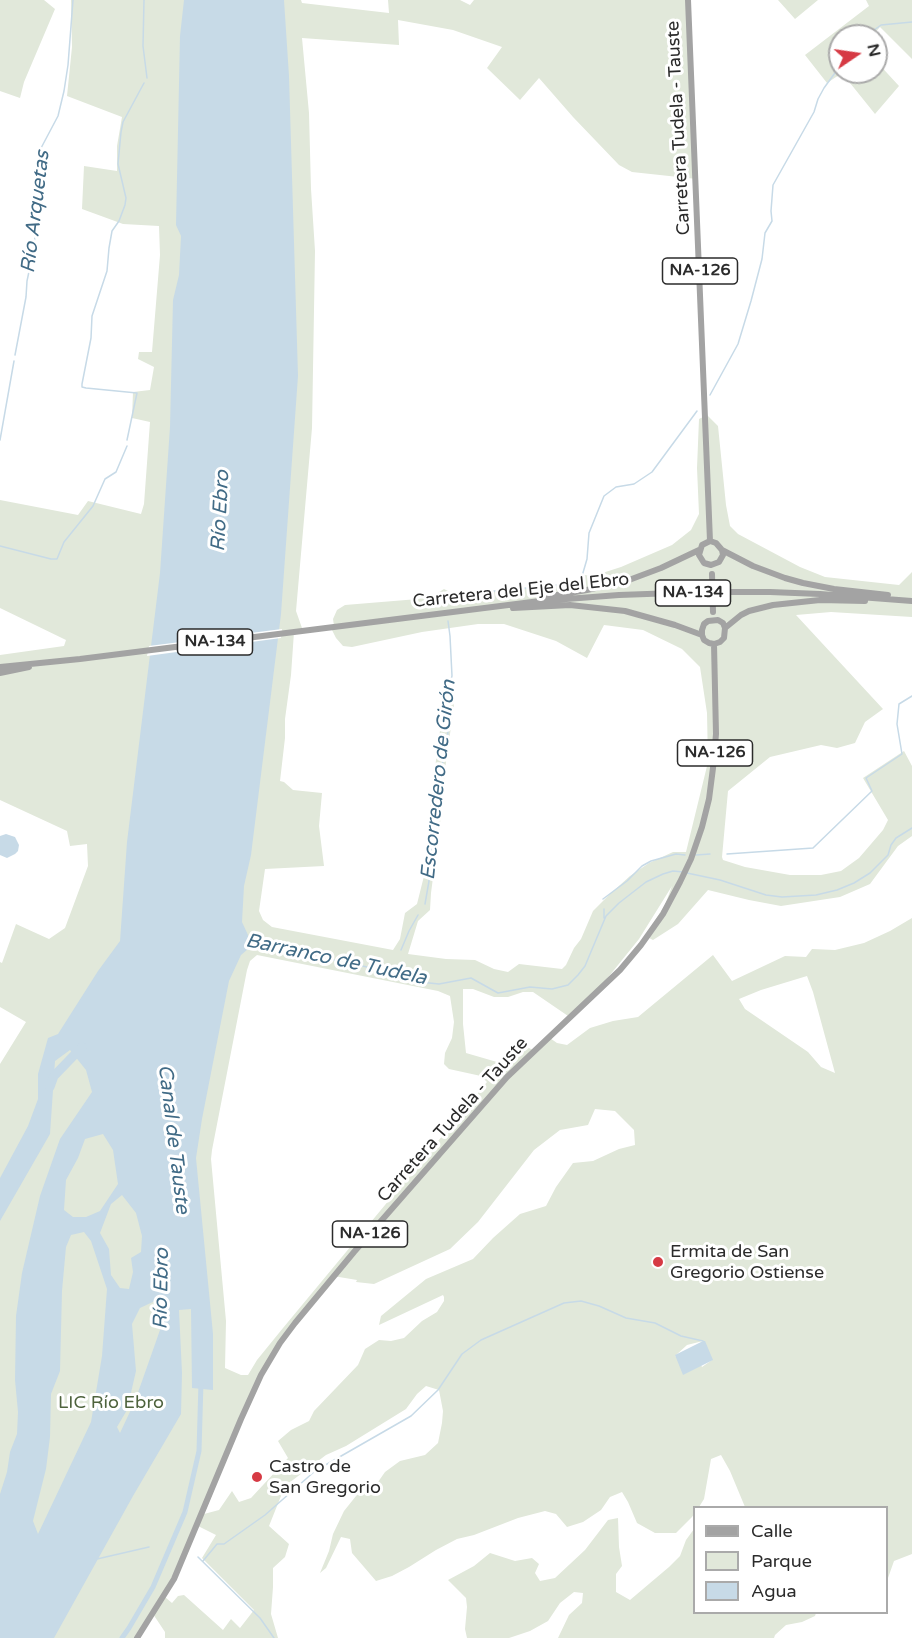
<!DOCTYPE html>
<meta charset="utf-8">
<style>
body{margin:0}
#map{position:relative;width:912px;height:1638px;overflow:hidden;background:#fff;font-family:"Varela Round",sans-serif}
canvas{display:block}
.legend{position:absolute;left:693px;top:1506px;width:195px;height:108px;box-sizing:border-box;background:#fff;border:2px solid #aaa;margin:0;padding:8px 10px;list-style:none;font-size:18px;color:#2b2b2b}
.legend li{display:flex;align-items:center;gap:12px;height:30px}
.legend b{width:30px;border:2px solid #aaa}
.north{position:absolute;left:828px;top:24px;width:60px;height:60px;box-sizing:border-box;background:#fff;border:2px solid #aaa;border-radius:50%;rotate:77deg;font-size:16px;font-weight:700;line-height:24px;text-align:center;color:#2b2b2b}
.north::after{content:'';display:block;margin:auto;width:21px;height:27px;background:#d63a44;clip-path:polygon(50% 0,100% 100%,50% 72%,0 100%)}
</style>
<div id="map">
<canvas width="912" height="1638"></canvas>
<ul class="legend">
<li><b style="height:8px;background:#a3a3a3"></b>Calle</li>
<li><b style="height:16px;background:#e1e8da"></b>Parque</li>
<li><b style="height:16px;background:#c7dae7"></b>Agua</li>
</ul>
<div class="north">N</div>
</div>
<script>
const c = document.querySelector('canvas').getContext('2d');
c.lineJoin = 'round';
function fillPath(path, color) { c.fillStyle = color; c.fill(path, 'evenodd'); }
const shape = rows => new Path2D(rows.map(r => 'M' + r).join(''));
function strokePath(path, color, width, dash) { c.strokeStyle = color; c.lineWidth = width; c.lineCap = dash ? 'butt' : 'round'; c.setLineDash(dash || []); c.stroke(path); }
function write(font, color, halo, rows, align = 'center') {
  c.font = font + ' "Varela Round",sans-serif'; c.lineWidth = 6; c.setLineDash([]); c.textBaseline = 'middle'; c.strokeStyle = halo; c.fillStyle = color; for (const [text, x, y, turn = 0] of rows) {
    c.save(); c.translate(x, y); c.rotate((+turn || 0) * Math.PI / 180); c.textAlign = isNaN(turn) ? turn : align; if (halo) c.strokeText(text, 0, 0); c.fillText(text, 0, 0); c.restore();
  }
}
fillPath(shape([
 [0,0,44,0,55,9,24,82,20,98,0,91],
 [71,0,301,0,302,3,389,13,388,0,460,0,470,5,474,0,689,0,697,179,632,172,619,165,573,117,539,78,520,100,487,68,502,47,453,30,398,20,399,45,302,38,309,113,311,189,315,251,312,428,296,611,302,628,294,632,291,675,285,719,285,738,280,781,284,782,293,790,322,793,319,826,324,866,265,869,259,911,263,920,272,927,393,950,400,939,405,913,417,904,425,872,428,818,432,796,437,751,446,690,450,689,454,706,446,762,440,824,431,893,430,910,418,921,408,954,446,959,475,960,494,969,508,972,519,964,562,969,566,965,574,948,581,939,593,911,610,894,630,876,649,863,673,852,686,852,708,762,707,713,700,667,682,649,643,630,604,625,587,658,556,641,504,624,478,624,422,632,352,647,343,646,336,638,330,626,334,626,333,619,337,610,345,605,418,599,433,596,444,589,452,593,465,593,577,583,584,575,593,576,621,567,672,545,691,530,699,514,697,468,699,419,707,415,718,426,726,505,730,526,738,534,800,567,825,577,899,585,912,572,912,617,831,612,796,615,883,709,865,722,855,743,837,748,821,745,770,757,728,791,722,857,723,860,745,867,790,875,821,875,841,871,859,858,883,830,888,820,863,778,904,751,912,766,912,836,898,846,870,884,840,897,781,906,749,900,708,890,678,924,653,940,645,936,665,905,672,886,639,939,593,996,571,1018,533,992,523,992,508,997,494,997,473,989,463,989,463,1024,466,1053,497,1062,509,1060,527,1047,533,1050,547,1036,557,1043,567,1045,590,1028,613,1021,638,1017,713,955,732,981,785,956,806,957,812,949,835,950,864,943,890,931,912,918,912,1554,894,1561,888,1578,887,1579,886,1508,745,1507,730,1471,721,1455,711,1459,704,1499,699,1507,694,1508,694,1514,692,1517,676,1533,655,1533,637,1523,628,1502,622,1492,610,1497,601,1510,583,1522,567,1527,556,1514,545,1511,518,1518,474,1535,457,1539,436,1550,409,1567,392,1576,376,1581,352,1553,350,1539,341,1537,326,1568,320,1573,329,1551,333,1534,344,1511,360,1491,378,1482,385,1472,400,1461,425,1455,438,1443,442,1423,443,1411,439,1390,426,1386,417,1394,406,1409,346,1446,326,1455,285,1486,269,1526,289,1544,285,1557,273,1568,273,1587,271,1614,278,1638,165,1638,165,1632,153,1614,136,1638,0,1638,0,1064,26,1022,0,1007,0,962,2,963,16,924,49,939,65,928,88,866,87,844,70,846,67,831,0,800,0,655,64,646,66,640,0,608,0,500,78,515,88,501,141,514,144,504,150,422,132,418,133,392,150,390,154,367,138,359,139,352,152,352,160,255,159,226,123,224,82,209,84,166,117,171,117,146,122,117,67,96,72,47],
 [257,955,438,991,450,996,454,1022,452,1038,445,1053,444,1064,449,1069,481,1076,487,1082,283,1328,257,1360,248,1375,241,1375,225,1368,226,1321,211,1159,212,1150,247,970,250,961],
 [807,976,813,992,835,1073,821,1067,808,1052,745,1009,739,999,761,990],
 [595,1109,615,1111,634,1130,635,1145,619,1149,593,1161,573,1163,556,1187,546,1206,520,1214,493,1238,473,1259,426,1279,381,1316,379,1325,443,1295,444,1297,444,1301,437,1312,422,1321,404,1338,391,1341,379,1340,365,1349,358,1365,314,1411,309,1421,291,1430,278,1441,288,1458,251,1498,239,1502,232,1491,219,1510,204,1514,260,1378,288,1334,333,1276,357,1280,356,1282,374,1284,450,1249,478,1222,534,1150,560,1130,588,1125],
 [703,1341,712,1360,702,1367,701,1365,675,1356,687,1345],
 [198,1526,216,1535,202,1558,254,1610,240,1628,231,1619,223,1630,184,1595,178,1596,172,1603,165,1597],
 [778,0,818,0,795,19],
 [866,0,912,0,912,59,880,27,872,36,840,36,840,72,876,72,876,61,899,86,875,114,842,73,827,83,805,55,869,6],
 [618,1518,619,1547,622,1566,616,1574,616,1592,630,1600,669,1567,680,1556,686,1540,694,1529,694,1612,816,1613,815,1616,802,1622,786,1625,775,1635,774,1638,558,1638,569,1615,582,1603,583,1593,574,1592,560,1603,548,1621,530,1631,509,1638,467,1638,465,1629,467,1607,466,1598,448,1580,474,1566,490,1553,515,1561,532,1558,539,1564,535,1573,540,1581,555,1578,585,1550,608,1520]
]), '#e1e8da');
fillPath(shape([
 [184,0,284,0,289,76,298,376,281,614,251,855,244,886,242,922,248,935,248,949,241,955,229,981,202,1119,196,1158,213,1334,213,1390,192,1388,191,1309,179,1310,182,1373,181,1414,133,1496,54,1638,0,1638,0,1494,7,1472,10,1452,17,1434,18,1412,15,1380,16,1316,22,1273,40,1196,60,1139,92,1092,86,1070,70,1050,55,1061,50,1134,0,1221,0,1178,28,1126,38,1099,38,1074,48,1038,58,1034,98,971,120,941,127,842,160,573,170,427,173,300,179,275,181,236,176,225,180,36],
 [103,1134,113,1150,118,1184,100,1211,86,1217,73,1217,64,1210,66,1180,78,1158,85,1139],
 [122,1195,136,1213,142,1236,141,1252,131,1258,133,1272,129,1289,120,1288,111,1275,109,1249,100,1233,111,1204],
 [84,1232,91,1241,107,1289,102,1356,91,1422,38,1534,33,1521,46,1469,50,1437,51,1394,60,1371,62,1291,66,1247,71,1235],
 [157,1300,160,1330,135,1401,120,1433,117,1427,127,1410,136,1371,132,1324,140,1308],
 [6,834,15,837,19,845,18,851,15,854,7,858,0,855,0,836],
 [703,1341,705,1341,713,1360,683,1375,675,1355]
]), '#c7dae7');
fillPath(shape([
 [282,629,281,638,147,656,149,646]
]), '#fff');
strokePath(shape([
 [144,0,143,46,147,78],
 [866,36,881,25,912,22],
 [15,355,26,297,27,281,34,248,36,223,41,196,40,150,58,116,64,91,68,65,73,0],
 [710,395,738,344,751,301,762,259,765,233,772,221,771,211,773,185,814,112,818,99,824,88,840,66],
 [0,440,14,361],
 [127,440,137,393,86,388,82,387,82,384,91,338,92,316,107,271,109,248,112,231,119,221,125,205,126,198,118,164,121,132,123,122,144,83],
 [0,546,51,559,57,559,64,542,93,506,105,479,116,472,127,446],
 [444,603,443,596,580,583,587,559,589,533,604,496,616,487,634,484,652,472,697,411],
 [727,854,813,848,872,791,866,778,902,754,897,724,899,704,912,696],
 [696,855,710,854],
 [687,873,720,880,766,895,782,897,816,895,837,890,854,883,870,873,888,855,891,845,896,838,912,828],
 [603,899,627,881,642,866,651,861,676,854,685,855],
 [425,904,429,881,433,828,440,774,447,744,449,716,449,685,452,676,450,636,448,621],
 [604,909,604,918],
 [247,942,396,973,414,978,420,982,439,984,471,978,498,993,530,987,552,989,568,985,578,975,585,966,606,916,619,903,646,882,663,874,673,871,683,872],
 [401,950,409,931,418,915],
 [198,1557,260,1618,274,1638],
 [97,1559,149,1547],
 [203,1561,217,1544,224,1544,265,1515,315,1471,411,1416,438,1390,462,1354,481,1340,564,1303,581,1301,599,1306,626,1318,655,1323,681,1336,703,1341]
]), '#c7dae7', 1.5);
strokePath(shape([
 [122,1638,129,1628,153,1587,185,1512,199,1451,201,1382]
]), '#c7dae7', 5);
strokePath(shape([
 [50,1087,54,1076,82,1047]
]), '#c7dae7', 9);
strokePath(shape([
 [688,0,710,541],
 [722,550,723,555,719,562,711,565,704,563,699,555,702,545,710,541,716,543,722,550,753,566,785,578,803,583,834,589,888,595],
 [545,597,587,590,629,580,661,568,699,550],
 [513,608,570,605,625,611,675,625,702,635,704,640,709,643,714,644,720,642,724,638,725,628,723,623,718,620,708,621,704,624,702,630,702,635],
 [725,628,741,615,749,611,773,605,820,600,865,601],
 [0,667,80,659,540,601,619,595,703,592,770,592,820,594,912,601],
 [0,673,29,667],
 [137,1638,174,1579,241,1419,261,1375,280,1343,295,1323,354,1252,507,1077,620,970,641,945,663,914,680,882,691,859,702,827,709,799,713,768,716,734,714,644]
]), '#a3a3a3', 6);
strokePath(shape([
 [712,574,713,612]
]), '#a3a3a3', 6);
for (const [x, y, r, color] of [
 [658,1262,6,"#d63a44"],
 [257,1477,6,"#d63a44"]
]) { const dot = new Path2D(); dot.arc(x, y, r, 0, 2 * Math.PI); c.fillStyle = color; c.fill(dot); strokePath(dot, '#fff', 2); }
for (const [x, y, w] of [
 [700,271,75],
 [693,593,75],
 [215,642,75],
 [715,753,75],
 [370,1234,75]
]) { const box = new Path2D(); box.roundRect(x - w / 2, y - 13, w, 26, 4.5); c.fillStyle = '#fff'; c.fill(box); strokePath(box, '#2b2b2b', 1.5); }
write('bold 16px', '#2b2b2b', null, [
 ["NA-126",700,271],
 ["NA-134",693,593],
 ["NA-134",215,642],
 ["NA-126",715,753],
 ["NA-126",370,1234]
]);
write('18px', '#2b2b2b', '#fff', [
 ["Carretera Tudela - Tauste",679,128,-93],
 ["Carretera del Eje del Ebro",521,591,-6],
 ["Carretera Tudela - Tauste",453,1120,-48]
]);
write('18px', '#2b2b2b', '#fff', [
 ["Ermita de San",670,1252],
 ["Gregorio Ostiense",670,1273],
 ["Castro de",269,1467],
 ["San Gregorio",269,1488]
], 'left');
write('18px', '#4e633d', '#fff', [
 ["LIC Río Ebro",111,1403]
]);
write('italic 20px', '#416b86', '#fff', [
 ["Río Arquetas",36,212,-83],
 ["Río Ebro",221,511,-87],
 ["Escorredero de Girón",439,780,-84],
 ["Barranco de Tudela",336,960,12],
 ["Canal de Tauste",173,1139,83],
 ["Río Ebro",162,1289,-89]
]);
</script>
